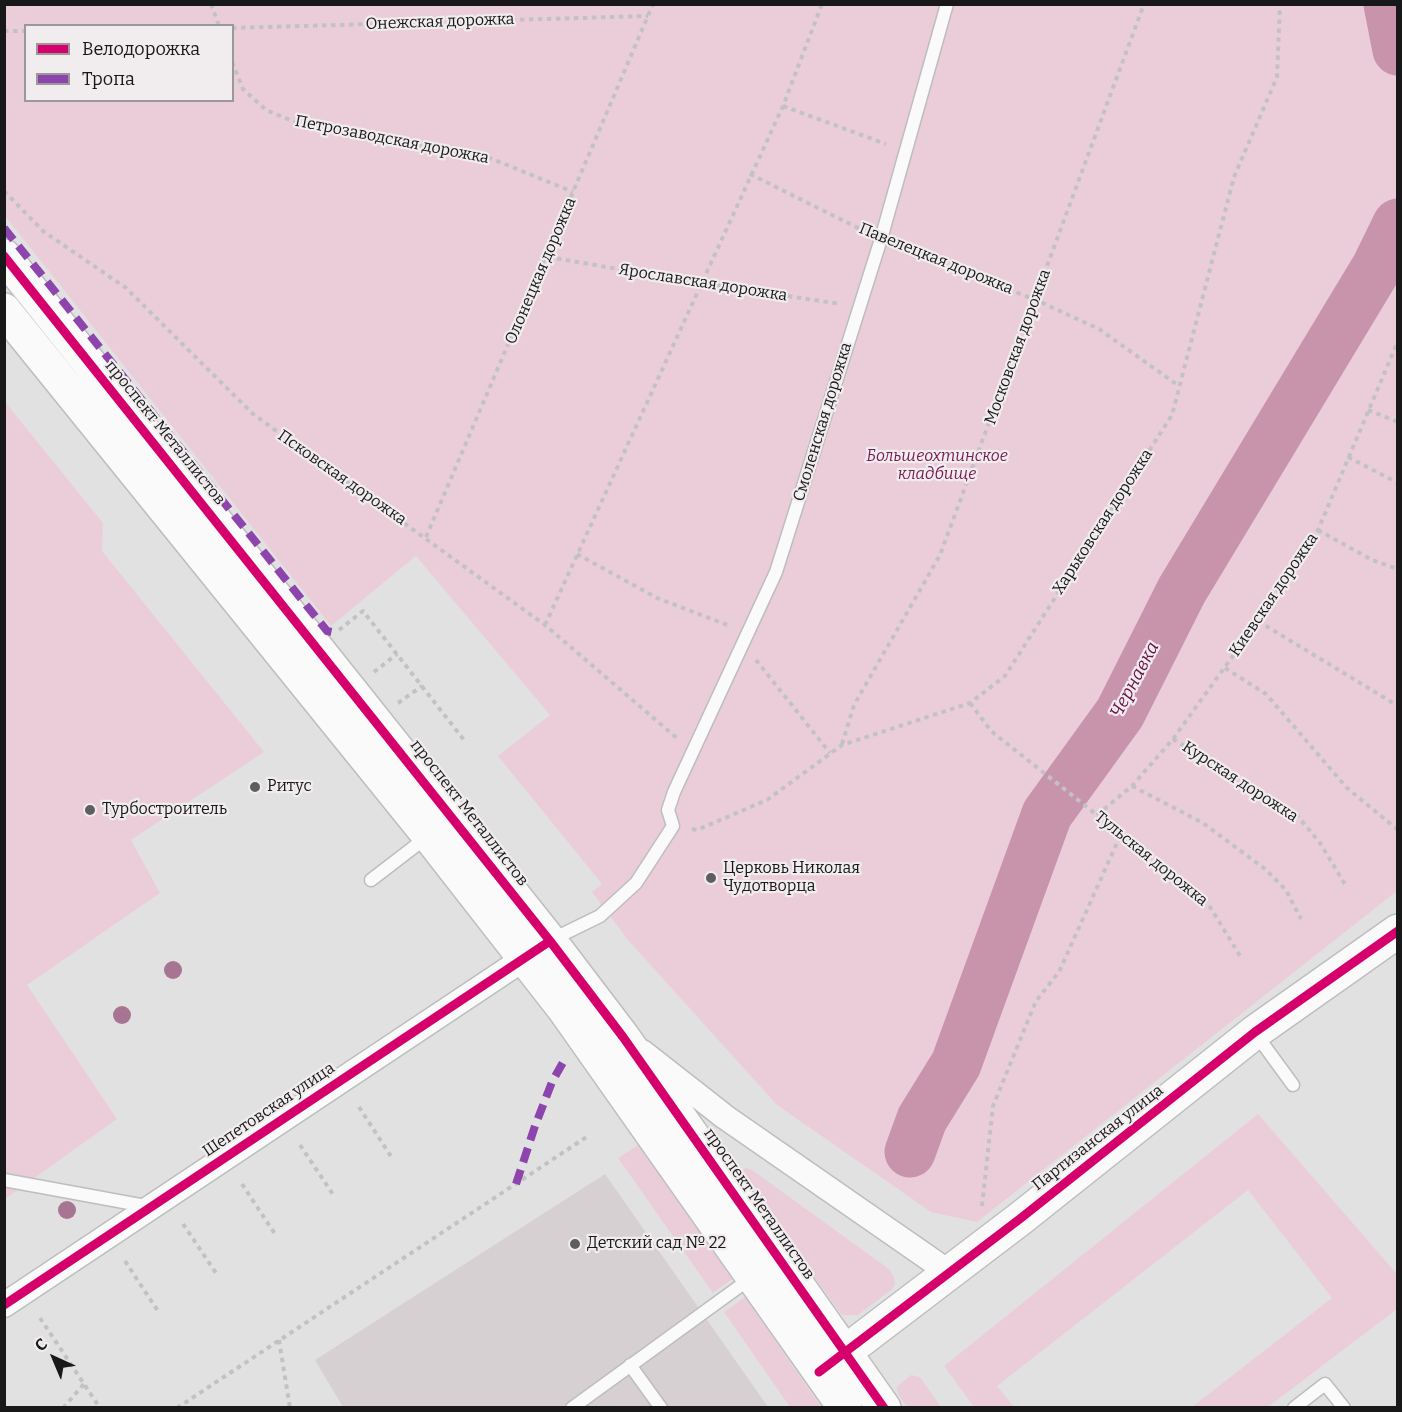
<!DOCTYPE html>
<meta charset="utf-8">
<style>
body{margin:0}
#map{position:relative;width:1402px;height:1412px;overflow:hidden;background:#e2e1e1;font-family:Bitter,serif}
canvas{display:block}
.frame{position:absolute;inset:0;border:6px solid #191819;pointer-events:none}
.legend{position:absolute;left:24px;top:24px;width:210px;height:78px;box-sizing:border-box;background:#f1edee;border:2px solid #9b9899;margin:0;padding:8px 10px;list-style:none;font-size:18px;color:#191819}
.legend li{display:flex;align-items:center;gap:12px;height:30px}
.legend b{width:30px;border:2px solid #9b9899}
.north{position:absolute;left:24px;top:1328px;width:60px;height:60px;-webkit-text-stroke:4px #f1edee;paint-order:stroke;rotate:316deg;font-size:16px;font-weight:700;line-height:24px;text-align:center;color:#191819}
.north::after{content:'';display:block;margin:auto;width:21px;height:27px;background:#191819;clip-path:polygon(50% 0,100% 100%,50% 72%,0 100%)}
</style>
<div id="map">
<canvas width="1402" height="1412"></canvas>
<div class="frame"></div>
<ul class="legend">
<li><b style="height:8px;background:#d6006c"></b>Велодорожка</li>
<li><b style="height:8px;background:#8e44ad"></b>Тропа</li>
</ul>
<div class="north">С</div>
</div>
<script>
const c = document.querySelector('canvas').getContext('2d');
c.lineJoin = 'round';
function fillPath(path, color) { c.fillStyle = color; c.fill(path, 'evenodd'); }
const shape = rows => new Path2D(rows.map(r => 'M' + r).join(''));
function strokePath(path, color, width, dash) { c.strokeStyle = color; c.lineWidth = width; c.lineCap = dash ? 'butt' : 'round'; c.setLineDash(dash || []); c.stroke(path); }
function write(font, color, halo, rows, align = 'center') {
  c.font = font + ' Bitter,serif'; c.lineWidth = 4.5; c.setLineDash([]); c.textBaseline = 'middle'; c.strokeStyle = halo; c.fillStyle = color; for (const [text, x, y, turn = 0] of rows) {
    c.save(); c.translate(x, y); c.rotate((+turn || 0) * Math.PI / 180); c.textAlign = isNaN(turn) ? turn : align; if (halo) c.strokeText(text, 0, 0); c.fillText(text, 0, 0); c.restore();
  }
}
fillPath(shape([
 [605,1174,768,1407,343,1407,315,1360]
]), '#d7d0d3');
fillPath(shape([
 [5,5,1397,5,1397,891,977,1222,931,1212,777,1105,628,940,592,892,602,884,498,756,550,715,416,556,331,626,5,216],
 [26,26,232,26,232,100,26,100],
 [5,402,103,523,102,551,264,752,131,840,160,893,27,985,117,1119,5,1199],
 [1258,1114,1397,1274,1397,1309,1268,1407,1192,1407,1332,1298,1248,1190,997,1386,1014,1407,974,1407,944,1366],
 [638,1145,732,1279,713,1293,618,1158],
 [745,1168,752,1170,889,1269,894,1277,895,1285,891,1290,858,1315,842,1315,742,1178,741,1172],
 [745,1297,821,1407,790,1407,724,1312],
 [911,1375,920,1377,941,1407,907,1407,898,1394,897,1387]
]), '#ebcdda');
strokePath(shape([
 [1389,4,1398,50],
 [910,1152,922,1119,956,1064,1047,814,1120,713,1182,590,1377,267,1398,224]
]), '#c894ac', 51);
const lane = shape([
 [371,880,427,837],
 [551,940,600,916,636,883,673,826,668,810,674,792,776,572,881,239,947,4],
 [1255,1033,1293,1085],
 [4,1180,151,1207],
 [630,1365,661,1408],
 [572,1408,751,1278],
 [1294,1408,1325,1384,1344,1408]
]);
const street = shape([
 [642,1052,725,1117,950,1273],
 [4,1305,537,950]
]);
const secondary = shape([
 [4,256,550,941,623,1037,884,1408],
 [4,310,429,836,564,1009,845,1408],
 [828,1365,1021,1218,1255,1032,1398,931]
]);
strokePath(lane, '#bebdbd', 15);
strokePath(street, '#bebdbd', 27);
strokePath(secondary, '#bebdbd', 36);
strokePath(shape([
 [211,4,219,26],
 [232,28,648,16],
 [4,31,26,31],
 [232,62,243,89,266,110,302,125,490,158,573,192],
 [783,106,886,144],
 [750,174,862,230],
 [4,191,43,231,126,288,253,414,545,625,678,739],
 [899,247,1036,300,1099,329,1179,386],
 [548,257,700,283,841,304],
 [1368,410,1398,422],
 [1348,457,1398,483],
 [1318,530,1372,560,1398,569],
 [426,537,653,4],
 [577,554,657,598,730,626],
 [1258,621,1398,706],
 [545,625,783,106,822,4],
 [339,630,363,611,464,740],
 [756,660,830,753],
 [1225,668,1266,694,1347,788,1398,830],
 [374,672,397,654],
 [398,703,422,686],
 [970,703,991,731,1207,902,1242,959],
 [1173,739,1296,814,1320,843,1346,886],
 [842,744,854,705,940,555,1144,4],
 [1132,786,1203,823,1265,869,1286,890,1301,919],
 [1097,815,1132,786,1173,739,1258,621,1318,530,1398,341],
 [692,829,697,830,767,800,842,745,970,703,1005,676,1172,415,1234,177,1277,77,1280,4],
 [359,1107,392,1158],
 [300,1145,334,1196],
 [242,1184,275,1234],
 [982,1206,993,1106,1036,1001,1059,972,1121,834],
 [183,1224,216,1273],
 [125,1261,158,1311],
 [40,1318,100,1408],
 [279,1340,290,1408],
 [63,1408,84,1384],
 [177,1408,588,1136]
]), '#c3c2c2', 4, [4.5, 4.5]);
strokePath(lane, '#fbfafa', 12);
strokePath(street, '#fbfafa', 24);
strokePath(secondary, '#fbfafa', 33);
strokePath(shape([
 [4,228,327,631,336,633],
 [516,1184,535,1126,552,1082,566,1057]
]), '#8e44ad', 8, [15, 8]);
strokePath(shape([
 [4,256,550,941,623,1037,884,1408],
 [4,1305,550,941],
 [819,1372,1021,1218,1255,1032,1398,931]
]), '#d6006c', 9);
c.fillStyle = '#a77591';
for (const [x, y] of [
 [173,970],
 [122,1015],
 [67,1210]
]) { c.beginPath(); c.arc(x, y, 9, 0, 2 * Math.PI); c.fill(); }
for (const [x, y, r, color] of [
 [255,787,6,"#5f5e5f"],
 [90,810,6,"#5f5e5f"],
 [711,878,6,"#5f5e5f"],
 [575,1244,6,"#5f5e5f"]
]) { const dot = new Path2D(); dot.arc(x, y, r, 0, 2 * Math.PI); c.fillStyle = color; c.fill(dot); strokePath(dot, '#f1edee', 2); }
write('16px', '#191819', '#f1edee', [
 ["Онежская дорожка",440,22,-2],
 ["Петрозаводская дорожка",392,140,11],
 ["Павелецкая дорожка",936,259,22],
 ["Олонецкая дорожка",541,271,-67],
 ["Ярославская дорожка",703,283,9],
 ["Московская дорожка",1018,347,-70],
 ["Смоленская дорожка",823,422,-73],
 ["проспект Металлистов",165,433,51],
 ["Псковская дорожка",342,478,35],
 ["Харьковская дорожка",1103,522,-57],
 ["Киевская дорожка",1274,595,-56],
 ["Курская дорожка",1240,782,33],
 ["проспект Металлистов",469,813,52],
 ["Тульская дорожка",1151,859,39],
 ["Шепетовская улица",269,1110,-34],
 ["Партизанская улица",1098,1138,-38],
 ["проспект Металлистов",759,1204,55]
]);
write('italic 16px', '#761c4f', '#f1edee', [
 ["Большеохтинское",937,457],
 ["кладбище",937,475]
]);
write('16px', '#191819', '#f1edee', [
 ["Ритус",267,787],
 ["Турбостроитель",102,810],
 ["Церковь Николая",723,869],
 ["Чудотворца",723,887],
 ["Детский сад № 22",587,1244]
], 'left');
write('italic 18px', '#6a1045', '#f1edee', [
 ["Чернавка",1135,680,-62]
]);
</script>
